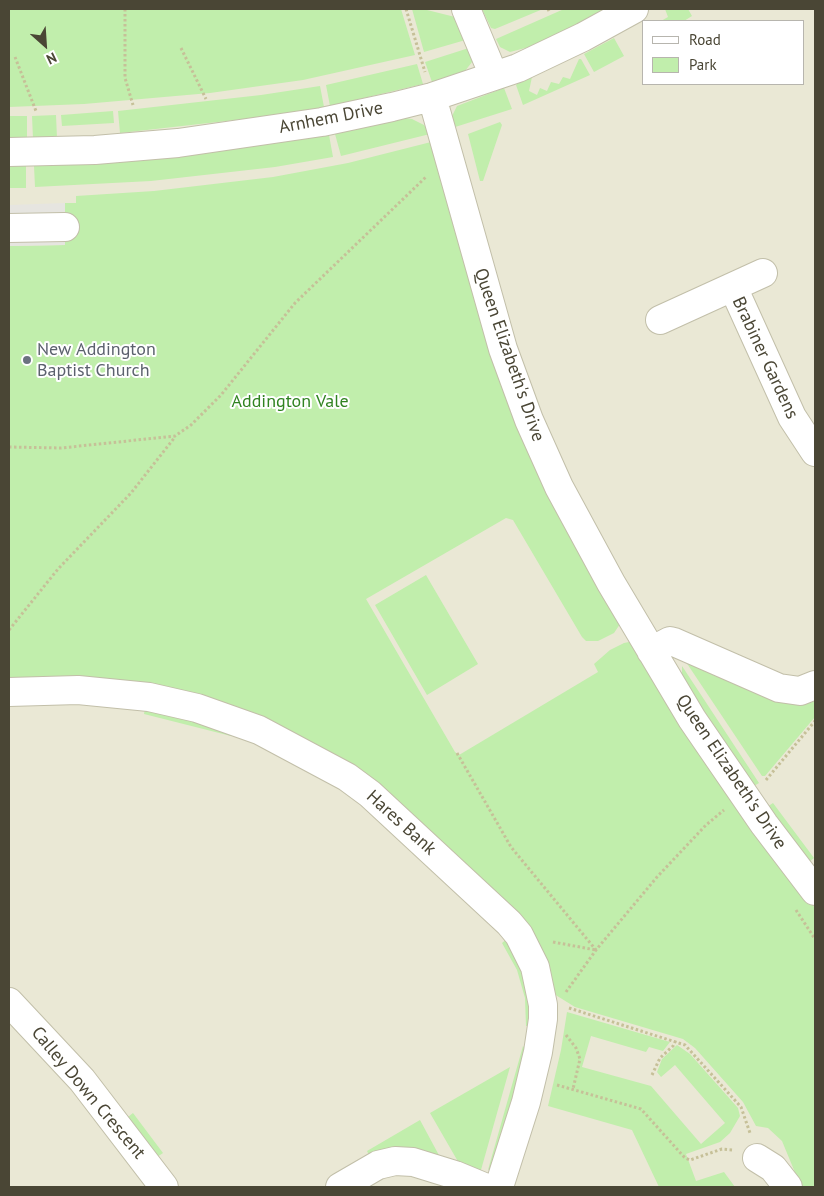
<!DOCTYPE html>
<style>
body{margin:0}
#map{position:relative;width:824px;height:1196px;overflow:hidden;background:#f6f4e7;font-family:"PT Sans",sans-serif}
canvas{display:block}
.frame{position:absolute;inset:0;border:10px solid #4a4635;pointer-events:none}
.legend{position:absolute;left:642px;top:20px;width:162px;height:65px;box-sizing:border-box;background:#fff;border:1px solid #b7b5ae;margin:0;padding:6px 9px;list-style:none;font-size:15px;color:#4a4635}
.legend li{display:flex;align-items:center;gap:10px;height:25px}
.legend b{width:25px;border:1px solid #b7b5ae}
.north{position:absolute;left:20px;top:20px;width:50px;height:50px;-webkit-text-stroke:4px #fff;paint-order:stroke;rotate:154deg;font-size:14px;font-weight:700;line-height:20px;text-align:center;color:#4a4635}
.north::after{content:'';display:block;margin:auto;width:18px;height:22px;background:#4a4635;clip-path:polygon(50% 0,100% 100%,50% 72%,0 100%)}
</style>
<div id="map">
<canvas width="824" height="1196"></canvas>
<div class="frame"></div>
<ul class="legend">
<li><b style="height:6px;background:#fff"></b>Road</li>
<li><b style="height:14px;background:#c1eeac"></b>Park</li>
</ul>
<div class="north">N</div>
</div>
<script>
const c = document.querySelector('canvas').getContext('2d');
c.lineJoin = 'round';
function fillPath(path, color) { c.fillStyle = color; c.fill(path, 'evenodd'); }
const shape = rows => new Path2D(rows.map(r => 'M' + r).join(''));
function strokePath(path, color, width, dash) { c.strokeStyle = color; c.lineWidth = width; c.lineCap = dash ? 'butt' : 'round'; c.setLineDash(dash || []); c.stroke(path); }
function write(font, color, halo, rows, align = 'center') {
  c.font = font + ' "PT Sans",sans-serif'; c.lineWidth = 4; c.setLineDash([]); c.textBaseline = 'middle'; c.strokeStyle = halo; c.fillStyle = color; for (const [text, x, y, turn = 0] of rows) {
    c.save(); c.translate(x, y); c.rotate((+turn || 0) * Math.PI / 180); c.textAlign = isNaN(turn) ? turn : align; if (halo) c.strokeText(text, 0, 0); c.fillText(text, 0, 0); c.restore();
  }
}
fillPath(shape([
 [9,9,815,9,815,1187,9,1187],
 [643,21,803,21,803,84,643,84]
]), '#eae8d5');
fillPath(shape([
 [9,9,401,9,415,55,303,80,210,93,84,104,9,107],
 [412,9,423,9,459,18,469,39,424,52],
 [482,9,543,9,495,29,491,28],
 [564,9,609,9,529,47,510,52,500,47,496,39],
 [665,9,688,9,692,16,684,21,661,21,668,17],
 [614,38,624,56,594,72,584,54],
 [472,47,472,62,465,71,432,82,425,62],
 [579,59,581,59,590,75,523,105,516,85,519,82,532,77,529,91,537,95,540,88,547,91,551,82,559,84,563,77,570,79],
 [417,64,423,84,330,106,326,85],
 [320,86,324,107,271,116,120,133,118,111,261,95],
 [504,88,512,109,452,128,451,118,457,106],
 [113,111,114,123,62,126,61,115],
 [56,115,57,138,33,139,32,116],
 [9,116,27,116,27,139,9,139],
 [405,118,412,119,424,125,430,134,341,156,335,134],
 [500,122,502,125,483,181,480,181,468,134],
 [329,135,333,157,275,167,151,181,35,187,34,166,155,158],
 [431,142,487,339,620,624,614,633,598,641,586,641,582,637,513,520,506,518,366,599,455,752,459,755,598,672,594,664,610,650,624,643,629,642,633,645,768,847,815,908,815,1187,801,1187,782,1141,768,1128,756,1126,743,1102,695,1048,683,1039,575,1007,554,994,544,960,273,726,9,683,9,246,65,245,65,203,76,203,76,196,154,191,273,177,348,163],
 [9,166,26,166,26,188,9,188],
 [426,575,478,664,427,695,375,605],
 [686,662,815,702,815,717,765,776,762,776],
 [682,666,759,783,754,786,682,678],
 [145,708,233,731,231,736,144,714],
 [773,803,814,858,809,862,767,807],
 [508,938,527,979,531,1026,526,1026,525,998,517,970,502,943],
 [567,1012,670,1042,663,1051,649,1047,646,1052,591,1036,582,1067,651,1086,701,1144,725,1123,675,1065,661,1077,657,1072,662,1059,677,1045,690,1054,738,1108,740,1116,730,1133,720,1142,686,1154,696,1181,724,1172,735,1187,659,1187,632,1130,548,1106,561,1050],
 [523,1046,528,1052,494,1167,488,1170],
 [510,1067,481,1170,478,1171,460,1165,430,1113],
 [133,1113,163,1153,157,1157,128,1117],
 [420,1120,441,1159,370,1157,367,1151]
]), '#c1eeac');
fillPath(shape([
 [65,203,65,245,9,246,9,205]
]), '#e6e5e0');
const minor = shape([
 [466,9,494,76],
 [432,97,503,349,529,420,559,487,611,583,692,719,764,824,815,891],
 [9,152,95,150,178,143,322,122,392,107,432,97,518,68,583,37,634,9],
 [9,228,65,227],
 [733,287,792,417,815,452],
 [660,320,763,273],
 [651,651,670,641,674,642,779,688,800,691,815,685],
 [9,692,78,690,149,697,197,708,259,730,347,777,370,794,509,923,519,935,535,967,543,1005,543,1019,538,1052,526,1102,499,1187],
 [9,1002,82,1080,164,1187],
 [757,1158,773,1168,788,1187],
 [340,1187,378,1165,395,1161,413,1162,455,1175,484,1187]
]);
strokePath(minor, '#c2bfa9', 30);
strokePath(shape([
 [125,9,125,78,133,105],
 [406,9,425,72],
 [548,9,549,11],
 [181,48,206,99],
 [15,57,36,111],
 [9,447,61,448,175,436,191,425,221,395,295,303,427,176],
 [9,630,58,569,131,493,175,437],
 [457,753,511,847,596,950],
 [766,780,815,721],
 [796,910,815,939],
 [553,942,596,950],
 [566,992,596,950,657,877,706,825,724,810],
 [569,1008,685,1045,741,1107,750,1133],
 [566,1035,576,1048,580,1059,573,1089],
 [652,1075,660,1058,673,1046,676,1040],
 [557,1085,641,1109,685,1158,690,1160,722,1149,733,1150]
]), '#c6c098', 3, [2.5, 2.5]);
strokePath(minor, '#fff', 28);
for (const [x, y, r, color] of [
 [27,360,5,"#6b7280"]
]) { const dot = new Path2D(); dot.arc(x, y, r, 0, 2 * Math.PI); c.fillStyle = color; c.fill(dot); strokePath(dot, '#fff', 2); }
write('18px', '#4a4635', '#fff', [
 ["Arnhem Drive",331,118,-11],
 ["Queen Elizabeth's Drive",509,355,71],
 ["Brabiner Gardens",765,358,65],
 ["Queen Elizabeth's Drive",731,772,56],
 ["Hares Bank",401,823,42],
 ["Calley Down Crescent",88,1093,50]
]);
write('18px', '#5b616d', '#fff', [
 ["New Addington",37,350],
 ["Baptist Church",37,371]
], 'left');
write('18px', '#308321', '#fff', [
 ["Addington Vale",290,402]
]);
</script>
